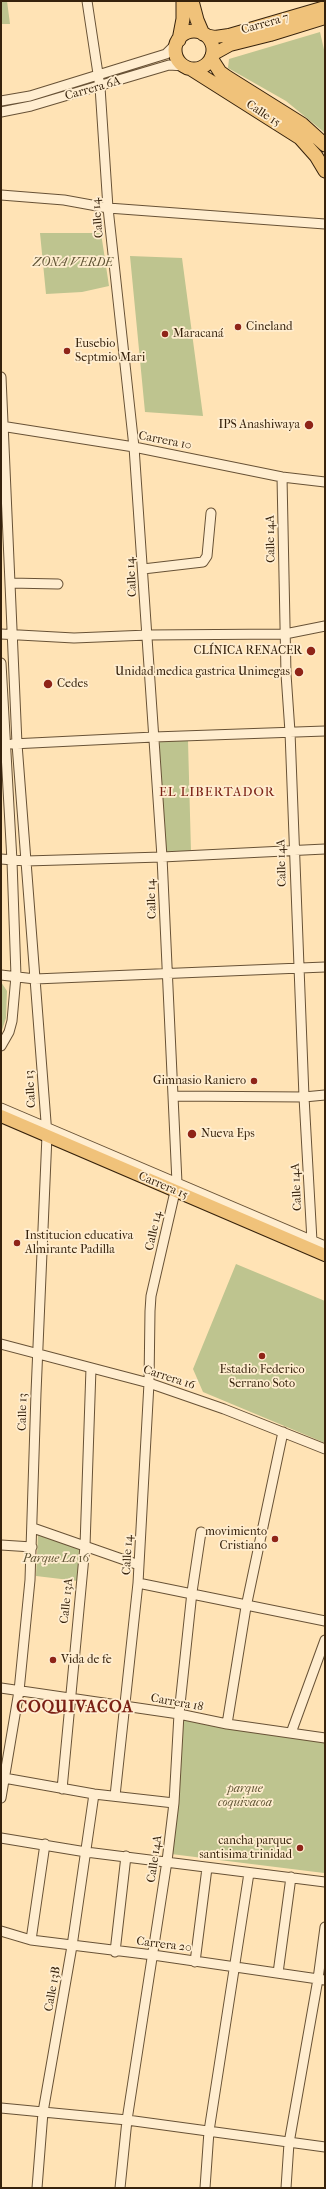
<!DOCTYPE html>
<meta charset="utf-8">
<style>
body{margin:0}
#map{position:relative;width:326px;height:2189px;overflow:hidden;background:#ffe3b5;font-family:"IM FELL French Canon",serif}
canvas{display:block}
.frame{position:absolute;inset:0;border:2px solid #36220c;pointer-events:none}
</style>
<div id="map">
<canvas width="326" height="2189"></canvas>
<div class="frame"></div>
</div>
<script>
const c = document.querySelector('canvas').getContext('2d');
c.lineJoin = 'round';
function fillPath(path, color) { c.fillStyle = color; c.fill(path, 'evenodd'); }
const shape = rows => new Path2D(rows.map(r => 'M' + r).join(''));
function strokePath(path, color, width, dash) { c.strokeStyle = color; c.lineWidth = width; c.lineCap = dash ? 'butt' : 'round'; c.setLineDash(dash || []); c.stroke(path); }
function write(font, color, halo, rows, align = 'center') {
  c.font = font + ' "IM FELL French Canon",serif'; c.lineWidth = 3.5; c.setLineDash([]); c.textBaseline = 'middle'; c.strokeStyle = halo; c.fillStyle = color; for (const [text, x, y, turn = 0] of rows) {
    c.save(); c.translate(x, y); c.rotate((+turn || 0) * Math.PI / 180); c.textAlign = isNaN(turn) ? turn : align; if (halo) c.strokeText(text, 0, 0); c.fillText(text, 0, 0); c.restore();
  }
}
fillPath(shape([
 [1,1,7,1,10,24,1,24],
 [320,32,325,54,325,133,286,101,228,68,229,59],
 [40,233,101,233,109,286,82,292,46,294],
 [130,256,182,258,203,416,145,412],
 [159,738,180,738,188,741,191,852,165,853],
 [1,982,7,991,6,1018,1,1033],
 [236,1264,325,1301,325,1443,203,1392,193,1369],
 [38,1534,79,1547,78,1581,36,1576],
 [182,1718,325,1742,324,1873,171,1854]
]), '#bec48f');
const minor = shape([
 [87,1,100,87,108,208,134,447,162,857,177,1183,151,1296,150,1311,149,1383,138,1583,115,1796],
 [1,101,30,96,166,54,177,43],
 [1,112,31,106,169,65,184,66],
 [1,195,64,200,108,208,325,224],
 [1,377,17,744,47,1135,36,1393,30,1580,19,1691,1,1798],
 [1,426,134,447,282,477,325,482],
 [282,477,286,674,290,732,304,1097,312,1241,309,1248],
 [143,569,203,562,207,556,211,513],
 [10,583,58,584],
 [1,634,74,638,148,635,285,634,325,626],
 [1,663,12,861,16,976,12,1021,9,1032,1,1046],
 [12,744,154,737,325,731],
 [1,859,26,861,162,857,325,849],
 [1,975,35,979,325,967],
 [174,1096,304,1097,325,1095],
 [1,1108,325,1246],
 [1,1344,149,1383,224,1409,325,1449],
 [33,1528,139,1565],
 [1,1545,32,1547],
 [138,1583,325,1621],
 [1,1688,179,1714,227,1724,325,1738],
 [227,1724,246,1607,283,1432],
 [291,1733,325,1640],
 [4,1778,94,1794,174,1803],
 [62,1789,85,1546,91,1368],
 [1,1838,86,1852,325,1882],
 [1,1931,31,1940,153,1955,325,1980],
 [31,1940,45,1844],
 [115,1952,126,1856],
 [195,1962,207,1868],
 [278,1973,291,1877],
 [1,2108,127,2120,325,2147],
 [37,2188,43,2112,72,1946,94,1794],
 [120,2188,127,2120,167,1861,174,1803,179,1714,192,1592,201,1532],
 [205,2188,209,2131,249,1873],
 [286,2188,289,2143,318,1979,325,1927]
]);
const major = shape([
 [205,35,215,37,229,35,325,7],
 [212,55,230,45,270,35,325,18],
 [1,1116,325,1255]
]);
const highway = shape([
 [192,1,197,20,203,34],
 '175 50a19 19 0 1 1 38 0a19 19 0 1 1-38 0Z',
 [179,40,183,19,183,1],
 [211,58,220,72,227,77,302,124,325,145],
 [191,69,300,138,316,156,325,171]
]);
strokePath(minor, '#685236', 11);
strokePath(major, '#36220c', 14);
strokePath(highway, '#36220c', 15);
strokePath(minor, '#ffedcf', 9);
strokePath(major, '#f0c27a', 12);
strokePath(highway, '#f0c27a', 13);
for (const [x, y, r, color] of [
 [238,327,4,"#8f2418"],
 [165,334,4,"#8f2418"],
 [67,351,4,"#8f2418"],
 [309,425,5,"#8f2418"],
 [311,651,5,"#8f2418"],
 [299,672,5,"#8f2418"],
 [48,684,5,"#8f2418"],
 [254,1081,4,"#8f2418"],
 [192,1134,5,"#8f2418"],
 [17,1243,4,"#8f2418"],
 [262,1356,4,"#8f2418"],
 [275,1539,4,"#8f2418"],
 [53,1660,4,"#8f2418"],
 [300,1848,4,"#8f2418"]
]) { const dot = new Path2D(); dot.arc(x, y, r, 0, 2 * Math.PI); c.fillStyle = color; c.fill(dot); strokePath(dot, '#ffedcf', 1.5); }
write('12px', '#36220c', '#ffedcf', [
 ["Carrera 7",265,24,-16],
 ["Carrera 6A",93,89,-16],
 ["Calle 15",263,114,33],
 ["Calle 14",98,218,-95],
 ["Carrera 10",165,441,11],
 ["Calle 14A",271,539,-91],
 ["Calle 14",132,577,-94],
 ["Calle 14A",282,863,-92],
 ["Calle 14",152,899,-92],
 ["Calle 13",31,1089,-94],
 ["Carrera 15",163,1186,23],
 ["Calle 14A",297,1187,-93],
 ["Calle 14",154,1231,-77],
 ["Carrera 16",169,1378,18],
 ["Calle 13",23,1412,-89],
 ["Calle 14",128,1555,-87],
 ["Calle 13A",67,1601,-84],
 ["Carrera 18",177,1703,10],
 ["Calle 14A",155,1859,-82],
 ["Carrera 20",164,1945,7],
 ["Calle 13B",53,1989,-80]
]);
write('italic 12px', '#5f5333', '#ffedcf', [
 ["ZONA VERDE",73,263],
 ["Parque La 16",56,1559],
 ["parque",245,1789],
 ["coquivacoa",245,1803]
]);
write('12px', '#36220c', '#ffedcf', [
 ["Cineland",246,327],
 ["Maracaná",173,334],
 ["Eusebio",75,344],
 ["Septmio Mari",75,358],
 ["IPS Anashiwaya",300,425,"right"],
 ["CLÍNICA RENACER",302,651,"right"],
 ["Unidad medica gastrica Unimegas",290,672,"right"],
 ["Cedes",57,684],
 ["Gimnasio Raniero",246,1081,"right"],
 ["Nueva Eps",201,1134],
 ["Institucion educativa",25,1236],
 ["Almirante Padilla",25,1250],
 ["Estadio Federico",262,1370,"center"],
 ["Serrano Soto",262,1384,"center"],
 ["movimiento",267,1532,"right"],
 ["Cristiano",267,1546,"right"],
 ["Vida de fe",61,1660],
 ["cancha parque",292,1841,"right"],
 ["santisima trinidad",292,1855,"right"]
], 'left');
c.letterSpacing = '1px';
write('13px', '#7a1f14', '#ffedcf', [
 ["EL LIBERTADOR",217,793]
]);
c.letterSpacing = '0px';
c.letterSpacing = '1px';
write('bold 16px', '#7a1f14', '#ffedcf', [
 ["COQUIVACOA",75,1708]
]);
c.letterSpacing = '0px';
</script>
